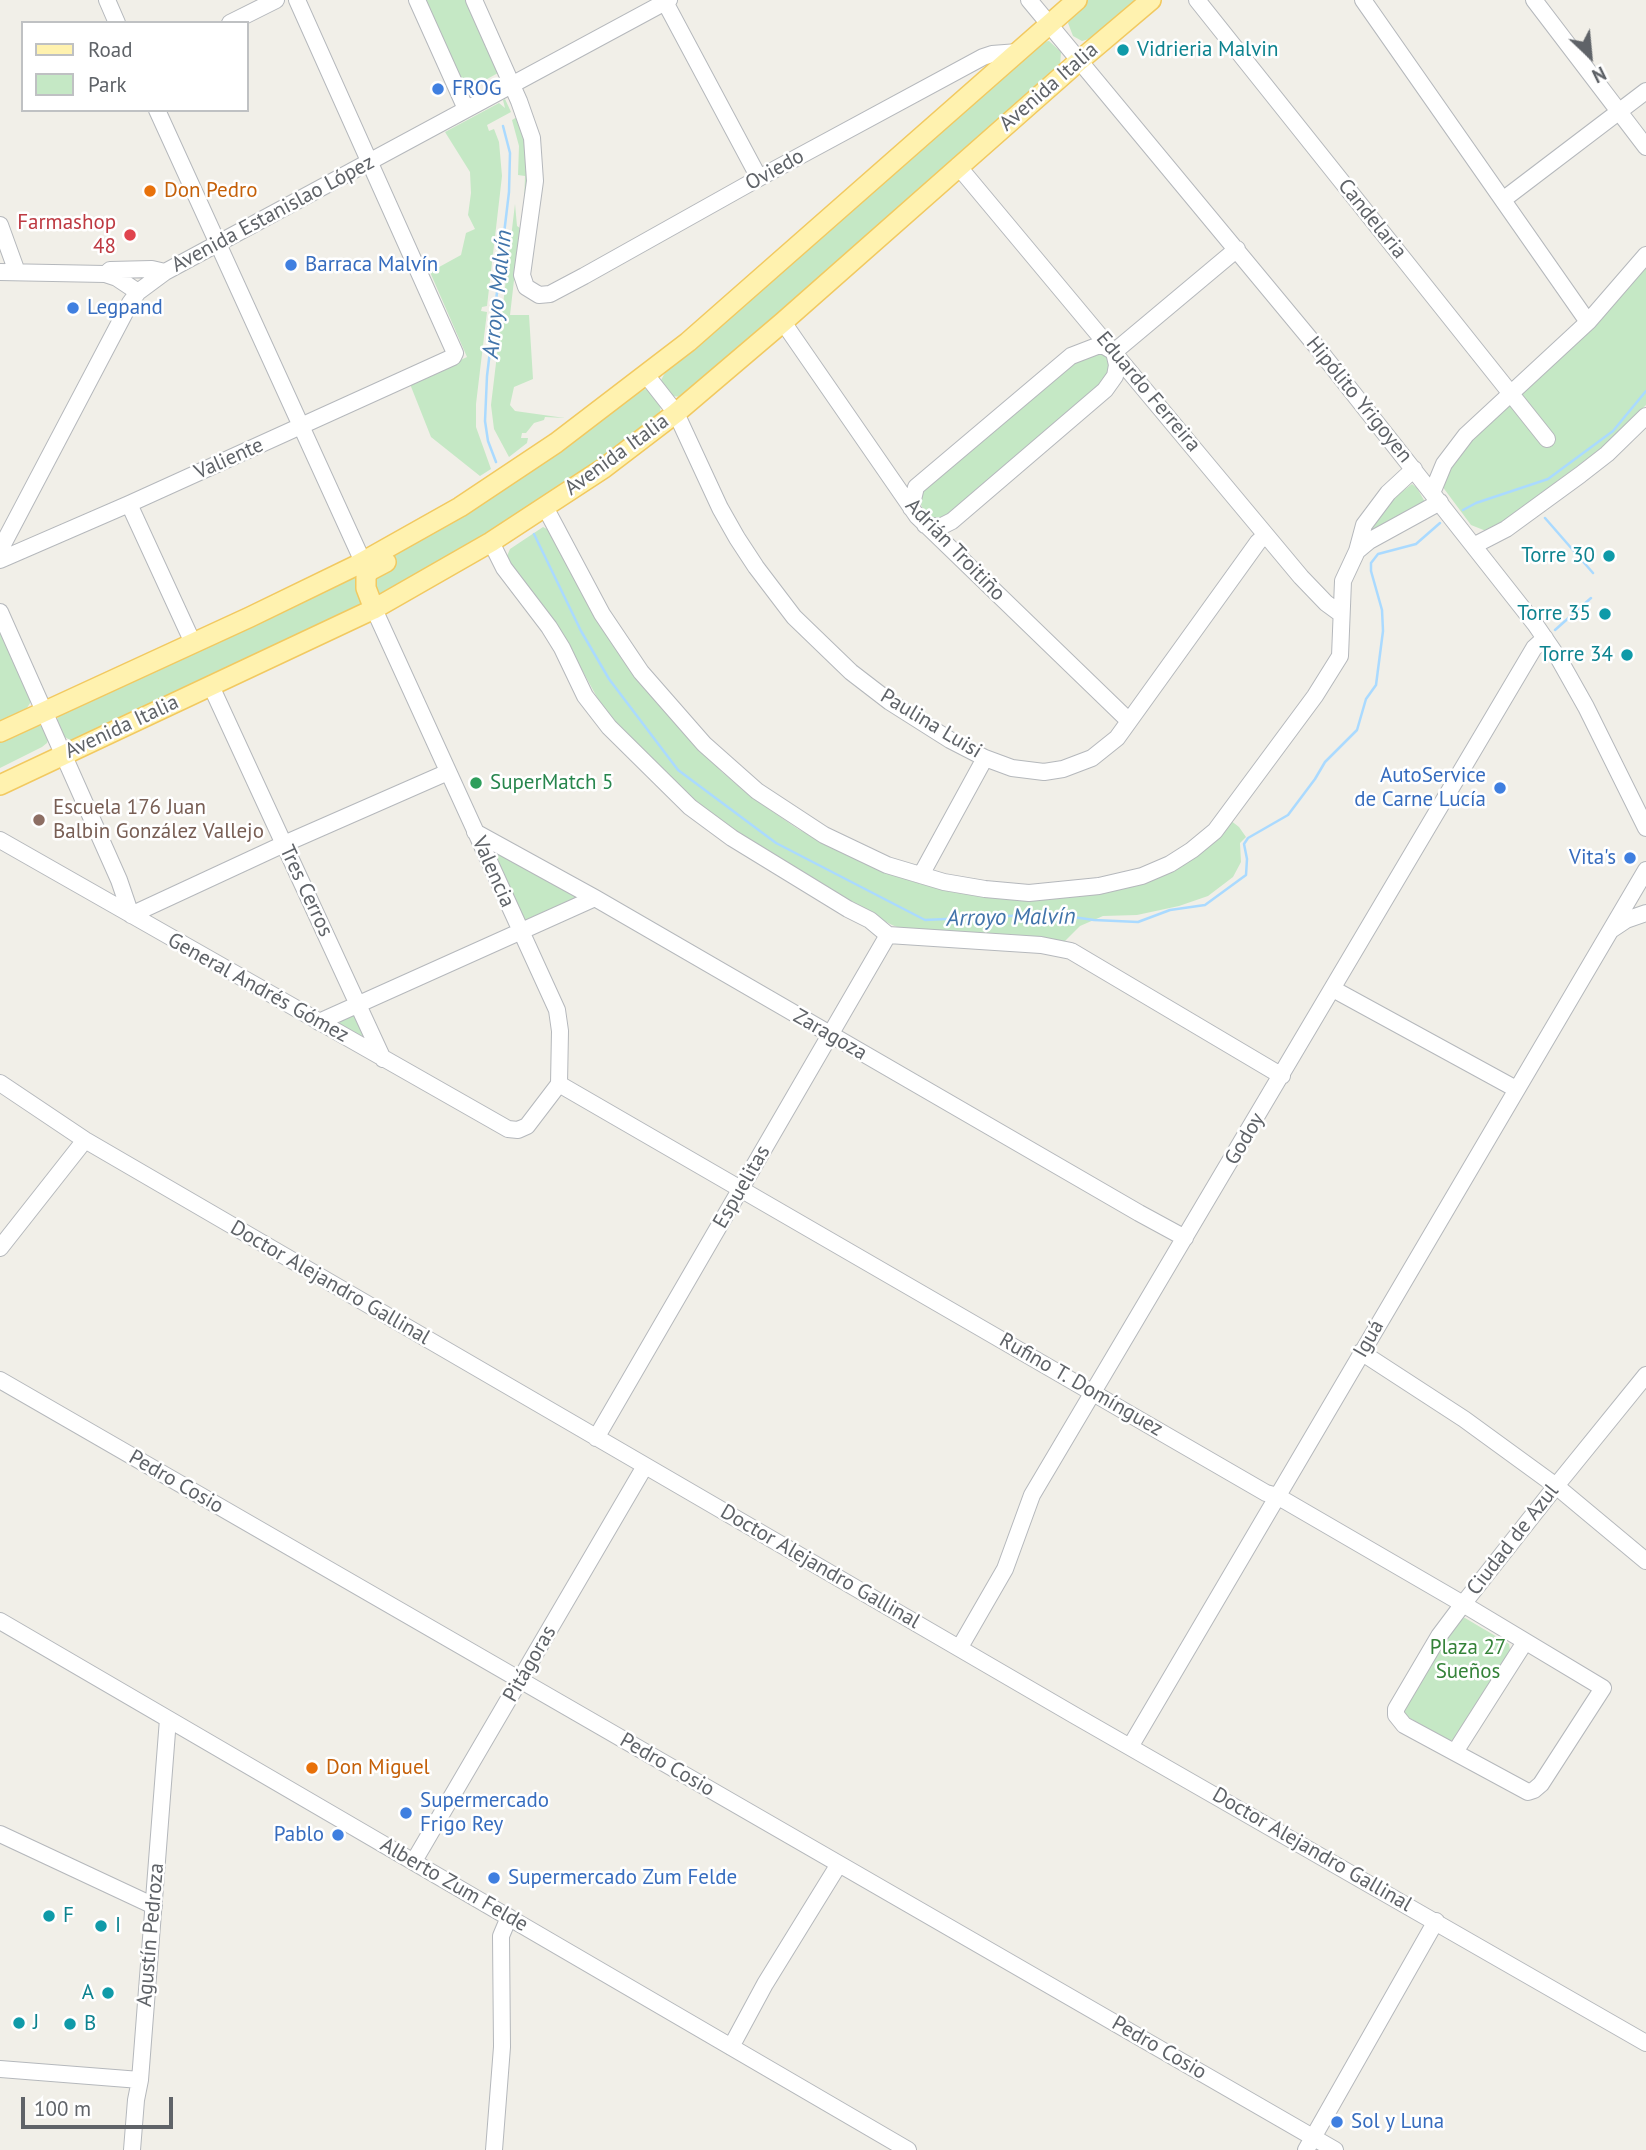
<!DOCTYPE html>
<meta charset="utf-8">
<style>
body{margin:0}
#map{position:relative;width:1646px;height:2150px;overflow:hidden;background:#f1efe8;font-family:"PT Sans",sans-serif}
canvas{display:block}
.legend{position:absolute;left:21px;top:21px;width:228px;height:91px;box-sizing:border-box;background:#fff;border:2px solid #bfc1c3;margin:0;padding:9px 12px;list-style:none;font-size:21px;color:#5f6368}
.legend li{display:flex;align-items:center;gap:14px;height:35px}
.legend b{width:35px;border:2px solid #bfc1c3}
.north{position:absolute;left:1555px;top:21px;width:70px;height:70px;-webkit-text-stroke:5px #fff;paint-order:stroke;rotate:154deg;font-size:19px;font-weight:700;line-height:28px;text-align:center;color:#5f6368}
.north::after{content:'';display:block;margin:auto;width:24px;height:32px;background:#5f6368;clip-path:polygon(50% 0,100% 100%,50% 72%,0 100%)}
.scale{position:absolute;left:21px;top:2097px;width:152px;height:32px;box-sizing:border-box;border:4px solid #5f6368;border-top:0;padding-left:9px;font-size:21px;line-height:24px;white-space:nowrap;color:#5f6368;-webkit-text-stroke:5px #fff;paint-order:stroke}
</style>
<div id="map">
<canvas width="1646" height="2150"></canvas>
<ul class="legend">
<li><b style="height:9px;background:#fff2af"></b>Road</li>
<li><b style="height:19px;background:#c5e8c5"></b>Park</li>
</ul>
<div class="north">N</div>
<div class="scale">100 m</div>
</div>
<script>
const c = document.querySelector('canvas').getContext('2d');
c.lineJoin = 'round';
function fillPath(path, color) { c.fillStyle = color; c.fill(path, 'evenodd'); }
const shape = rows => new Path2D(rows.map(r => 'M' + r).join(''));
function strokePath(path, color, width, dash) { c.strokeStyle = color; c.lineWidth = width; c.lineCap = dash ? 'butt' : 'round'; c.setLineDash(dash || []); c.stroke(path); }
function write(font, color, halo, rows, align = 'center') {
  c.font = font + ' "PT Sans",sans-serif'; c.lineWidth = 5; c.setLineDash([]); c.textBaseline = 'middle'; c.strokeStyle = halo; c.fillStyle = color; for (const [text, x, y, turn = 0] of rows) {
    c.save(); c.translate(x, y); c.rotate((+turn || 0) * Math.PI / 180); c.textAlign = isNaN(turn) ? turn : align; if (halo) c.strokeText(text, 0, 0); c.fillText(text, 0, 0); c.restore();
  }
}
fillPath(shape([
 [424,0,468,0,498,73,469,89,461,84],
 [1088,0,1138,0,1093,38,1082,41,1073,36,1068,23,1072,14],
 [1049,41,1061,52,1060,66,773,320,681,397,671,396,661,380,667,369,1042,42],
 [505,99,511,112,487,125,489,131,494,129,499,142,502,176,487,306,482,307,481,311,487,312,476,404,476,427,491,469,480,476,431,437,410,384,467,357,430,272,461,255,466,233,475,229,468,215,471,193,470,172,445,132,499,103,505,108,503,100],
 [517,117,526,148,527,176,524,204,525,176,518,175,519,146,512,120],
 [515,204,517,226,520,228,510,315,529,315,533,379,514,387,510,405,515,411,565,418,545,417,544,420,534,423,526,433,522,433,521,438,528,438,527,443,509,457,494,429,491,405],
 [1646,262,1646,405,1611,441,1501,523,1486,531,1471,525,1442,486,1445,474,1480,428],
 [1100,351,1108,359,1112,371,1111,380,943,519,930,518,925,514,918,498,921,490,1084,352],
 [645,389,649,390,661,403,660,413,583,472,472,544,398,587,75,740,70,740,63,736,56,724,58,716,260,621],
 [1412,484,1417,488,1425,502,1370,531,1371,524,1398,495],
 [543,527,549,530,688,734,722,772,750,796,798,829,863,863,911,881,952,892,997,898,1041,898,1120,889,1230,820,1239,827,1246,837,1240,843,1241,862,1233,877,1208,896,1179,906,1137,915,1103,916,1080,926,1062,944,905,930,892,925,804,878,693,802,621,729,599,701,563,635,508,566,507,556,510,549],
 [0,626,32,700,27,708,0,721],
 [36,724,44,727,49,738,47,743,42,747,0,768,0,740],
 [492,850,576,896,575,898,526,920,522,919],
 [350,1015,355,1016,364,1035,362,1037,339,1025,340,1021],
 [1465,1618,1509,1644,1510,1650,1453,1740,1447,1741,1405,1715,1403,1707,1456,1622,1459,1619]
]), '#c5e8c5');
strokePath(shape([
 [496,462,488,441,485,421,487,376,509,192,510,153,503,126],
 [1463,510,1476,503,1548,479,1613,431,1646,391],
 [1545,518,1593,573],
 [534,534,581,631,609,679,678,770,776,843,925,920,1052,914,1094,920,1138,922,1170,910,1205,905,1246,875,1247,859,1244,844,1248,838,1288,815,1315,779,1325,762,1357,730,1366,699,1376,685,1383,631,1382,610,1371,571,1371,563,1378,554,1416,544,1440,523],
 [1555,630,1591,598]
]), '#aadaff', 2.5);
const minor = shape([
 [107,0,117,23],
 [417,0,466,109],
 [474,0,519,101,532,138,535,181,522,275,526,287,539,295,550,294,584,276,759,178,983,57,992,54,1018,52],
 [1029,0,1316,346,1535,624,1559,659,1586,707,1646,828],
 [1197,0,1547,439],
 [1363,0,1588,322],
 [1534,0,1646,147],
 [665,2,759,178],
 [230,23,276,0],
 [157,110,363,562],
 [958,166,1301,577,1326,603,1341,614],
 [1504,199,1646,91],
 [0,225,17,272],
 [0,272,105,274,117,278,138,292],
 [107,273,110,270,152,269,165,272],
 [783,322,917,516,1129,721],
 [1114,352,1237,249],
 [647,376,676,413,720,508,737,538,756,567,794,617,851,672,890,702,950,740,985,758,1012,768,1044,772,1063,769,1092,758,1117,738,1258,542,1266,535],
 [1432,493,1444,464,1466,435,1588,322,1646,255],
 [129,504,193,643],
 [545,507,602,614,641,672,704,744,757,791,824,835,887,865,944,882,985,889,1029,893,1099,886,1142,876,1170,864,1192,850,1215,831,1315,696,1340,656,1343,581,1357,551,1369,541,1440,502],
 [911,508,916,487,1071,356,1097,346,1104,346,1114,352,1117,365,1115,376,1105,390,952,521,940,527,925,525],
 [491,542,504,568,549,627,562,648,585,696,609,727,690,807,732,838,848,909,870,920,888,935,1041,945,1071,951,1282,1076],
 [1475,545,1506,529,1580,475,1607,454,1646,416],
 [0,550,130,303,138,292,165,272,669,0],
 [1357,551,1364,525,1388,493,1414,469],
 [0,560,129,504,453,357,455,353,297,0],
 [0,612,119,880,131,915,284,844,448,772],
 [211,686,383,1059],
 [475,832,595,898,1139,1213,1185,1238],
 [0,840,508,1129,518,1130,527,1126,559,1084,560,1031,557,1010,374,609],
 [921,875,985,758],
 [1611,930,1626,920,1646,913],
 [1333,989,1516,1089],
 [319,1022,595,898],
 [0,1083,85,1140,1074,1715,1646,2043],
 [559,1084,1266,1493,1277,1496,1463,1604,1603,1688,1541,1784,1534,1790,1528,1792,1404,1725,1396,1715,1396,1709,1439,1636,1463,1604,1556,1486,1646,1375],
 [0,1248,85,1140],
 [1361,1352,1464,1419,1556,1486,1646,1561],
 [0,1380,1335,2150],
 [596,1438,888,935],
 [0,1621,908,2150],
 [960,1647,1005,1569,1032,1495,1534,648,1545,638],
 [1130,1747,1646,870],
 [1455,1752,1525,1642],
 [0,1834,154,1906],
 [414,1861,645,1466],
 [731,2047,765,1984,839,1864],
 [0,2069,140,2080],
 [132,2150,136,2100,140,2080,168,1719],
 [494,2150,502,2047,501,1936,509,1917],
 [1306,2150,1436,1921]
]);
const major = shape([
 [374,609,366,588,366,577,369,571,386,562],
 [0,732,250,617,355,566,460,507,556,443,688,342,1077,0],
 [0,785,374,609,491,542,604,468,676,413,783,322,1079,61,1151,0]
]);
strokePath(minor, '#b5b8bc', 18);
strokePath(major, '#f2c960', 22);
strokePath(minor, '#fff', 16);
strokePath(major, '#fff2af', 19);
for (const [x, y, r, color] of [
 [1123,50,7,"#0f9aa8"],
 [438,89,7,"#3f7fe0"],
 [150,191,7,"#e8710a"],
 [130,235,7,"#e0444e"],
 [291,265,7,"#3f7fe0"],
 [73,308,7,"#3f7fe0"],
 [1609,556,7,"#0f9aa8"],
 [1605,614,7,"#0f9aa8"],
 [1627,655,7,"#0f9aa8"],
 [476,783,7,"#2e9e5b"],
 [1500,788,7,"#3f7fe0"],
 [39,820,7,"#8d6e63"],
 [1630,858,7,"#3f7fe0"],
 [312,1768,7,"#e8710a"],
 [406,1813,7,"#3f7fe0"],
 [338,1835,7,"#3f7fe0"],
 [494,1878,7,"#3f7fe0"],
 [49,1916,7,"#0f9aa8"],
 [101,1926,7,"#0f9aa8"],
 [108,1993,7,"#0f9aa8"],
 [19,2023,7,"#0f9aa8"],
 [70,2024,7,"#0f9aa8"],
 [1337,2122,7,"#3f7fe0"]
]) { const dot = new Path2D(); dot.arc(x, y, r, 0, 2 * Math.PI); c.fillStyle = color; c.fill(dot); strokePath(dot, '#fff', 2.5); }
write('21px', '#0d838f', '#fff', [
 ["Vidrieria Malvin",1137,50],
 ["Torre 30",1595,556,"right"],
 ["Torre 35",1591,614,"right"],
 ["Torre 34",1613,655,"right"],
 ["F",63,1916],
 ["I",115,1926],
 ["A",94,1993,"right"],
 ["J",33,2023],
 ["B",84,2024]
], 'left');
write('21px', '#5f6368', '#fff', [
 ["Avenida Italia",1049,87,-41],
 ["Oviedo",775,170,-29],
 ["Avenida Estanislao López",273,214,-28],
 ["Candelaria",1372,219,51],
 ["Eduardo Ferreira",1148,392,50],
 ["Hipólito Yrigoyen",1359,400,51],
 ["Avenida Italia",617,455,-36],
 ["Valiente",229,459,-24],
 ["Adrián Troitiño",955,550,46],
 ["Paulina Luisi",931,724,31],
 ["Avenida Italia",122,727,-25],
 ["Valencia",493,872,66],
 ["Tres Cerros",306,891,65],
 ["General Andrés Gómez",258,988,29],
 ["Zaragoza",830,1035,30],
 ["Godoy",1245,1139,-59],
 ["Espuelitas",742,1187,-60],
 ["Doctor Alejandro Gallinal",330,1283,30],
 ["Iguá",1369,1339,-60],
 ["Rufino T. Domínguez",1081,1385,30],
 ["Pedro Cosio",176,1482,30],
 ["Ciudad de Azul",1513,1540,-52],
 ["Doctor Alejandro Gallinal",820,1567,30],
 ["Pitágoras",530,1664,-60],
 ["Pedro Cosio",667,1765,30],
 ["Doctor Alejandro Gallinal",1312,1850,30],
 ["Alberto Zum Felde",454,1885,30],
 ["Agustín Pedroza",151,1935,-85],
 ["Pedro Cosio",1159,2048,30]
]);
write('21px', '#366cbe', '#fff', [
 ["FROG",452,89],
 ["Barraca Malvín",305,265],
 ["Legpand",87,308],
 ["AutoService",1486,776,"right"],
 ["de Carne Lucía",1486,800,"right"],
 ["Vita's",1616,858,"right"],
 ["Supermercado",420,1801],
 ["Frigo Rey",420,1825],
 ["Pablo",324,1835,"right"],
 ["Supermercado Zum Felde",508,1878],
 ["Sol y Luna",1351,2122]
], 'left');
write('21px', '#c56008', '#fff', [
 ["Don Pedro",164,191],
 ["Don Miguel",326,1768]
], 'left');
write('21px', '#be3a42', '#fff', [
 ["Farmashop",116,223],
 ["48",116,247]
], 'right');
write('21px', '#27864d', '#fff', [
 ["SuperMatch 5",490,783]
], 'left');
write('21px', '#785e54', '#fff', [
 ["Escuela 176 Juan",53,808],
 ["Balbin González Vallejo",53,832]
], 'left');
write('21px', '#348238', '#fff', [
 ["Plaza 27",1468,1648],
 ["Sueños",1468,1672]
]);
write('italic 23px', '#4174aa', '#fff', [
 ["Arroyo Malvín",498,294,-84],
 ["Arroyo Malvín",1011,918,-1]
]);
</script>
